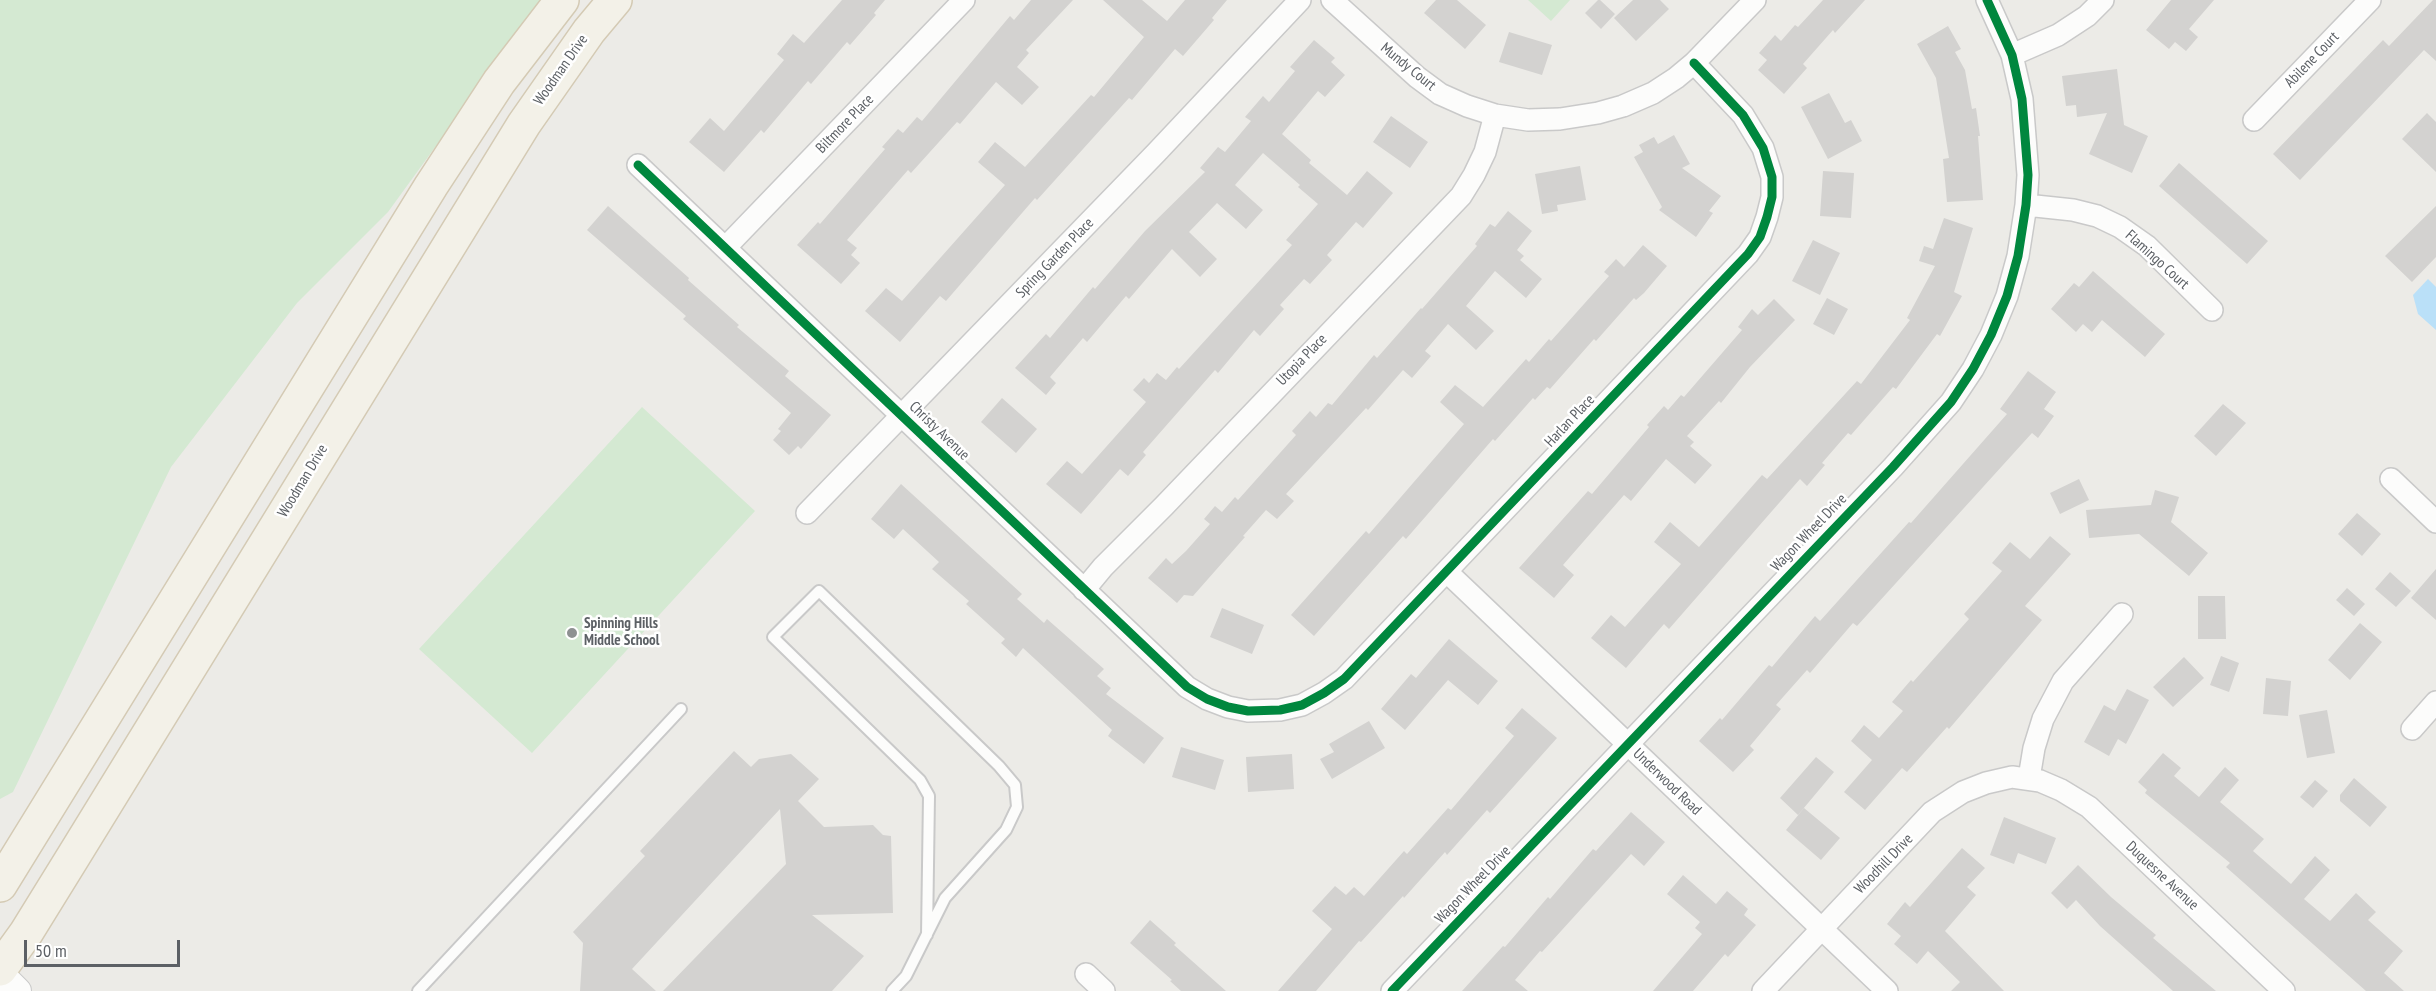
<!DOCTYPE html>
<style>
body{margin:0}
#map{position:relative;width:2436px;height:991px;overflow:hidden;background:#ecebe7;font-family:"PT Sans Narrow",sans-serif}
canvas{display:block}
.scale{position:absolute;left:24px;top:940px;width:156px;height:27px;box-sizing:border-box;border:3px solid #5c6065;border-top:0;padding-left:8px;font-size:18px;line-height:21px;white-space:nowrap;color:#5c6065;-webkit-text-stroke:4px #fff;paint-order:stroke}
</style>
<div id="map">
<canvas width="2436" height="991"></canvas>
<div class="scale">50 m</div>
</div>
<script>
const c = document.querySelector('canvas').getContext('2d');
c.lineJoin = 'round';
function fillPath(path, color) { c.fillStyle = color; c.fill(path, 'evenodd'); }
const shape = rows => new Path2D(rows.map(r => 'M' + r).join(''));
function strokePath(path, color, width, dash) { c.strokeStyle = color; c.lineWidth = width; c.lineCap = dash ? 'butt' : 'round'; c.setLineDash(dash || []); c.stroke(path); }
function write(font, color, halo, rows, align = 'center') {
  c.font = font + ' "PT Sans Narrow",sans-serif'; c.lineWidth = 5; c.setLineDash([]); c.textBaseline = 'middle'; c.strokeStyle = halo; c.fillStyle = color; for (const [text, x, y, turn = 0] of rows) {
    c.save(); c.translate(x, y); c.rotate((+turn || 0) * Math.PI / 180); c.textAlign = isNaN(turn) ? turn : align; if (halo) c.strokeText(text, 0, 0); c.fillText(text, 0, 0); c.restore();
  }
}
fillPath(shape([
 [0,0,542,0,388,212,297,303,171,467,13,792,0,799],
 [1528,0,1570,0,1551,21],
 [642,407,755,511,532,753,419,649]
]), '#d4e9d2');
fillPath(shape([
 [2428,279,2436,287,2436,330,2418,314,2413,295]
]), '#bae0f8');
fillPath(shape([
 [842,0,885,0,874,13,876,15,850,45,847,42,811,84,808,81,764,133,761,130,724,172,689,142,710,118,724,131,784,60,777,54,793,34,804,43],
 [1031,0,1073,0,1026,50,1029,53,1017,67,1039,87,1022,105,996,82,960,124,957,122,911,173,908,170,847,240,857,248,851,255,860,263,841,284,797,245,818,222,820,224,885,149,882,147,898,129,903,133,917,117,922,121,1010,16,1014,20],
 [1103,0,1142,0,1167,21,1185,0,1227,0,1212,18,1214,20,1183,56,1175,49,1132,100,1129,98,1037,200,1035,198,946,301,940,296,900,342,865,311,886,288,902,301,1005,185,978,162,995,142,1025,167,1091,95,1094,97,1144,37],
 [1436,0,1457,0,1486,25,1465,49,1424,13],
 [1598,0,1600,0,1615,14,1601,29,1585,13],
 [1633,0,1660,0,1669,9,1636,41,1614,18],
 [1823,0,1865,0,1835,33,1833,30,1803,64,1807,68,1784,94,1758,70,1767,60,1759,53,1775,35,1781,41,1795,25,1798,27],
 [2171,0,2214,0,2189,29,2198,37,2186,51,2175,42,2169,49,2146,30],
 [2433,0,2436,0,2436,61,2424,50,2300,180,2273,154,2383,40,2389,46],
 [1948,26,1961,49,1955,52,1965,70,1972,109,1976,108,1980,136,1978,136,1983,200,1947,202,1943,159,1949,158,1936,78,1917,44],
 [1509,32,1552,45,1542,75,1499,62],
 [1314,40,1335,58,1331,62,1345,75,1325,97,1318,91,1282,134,1311,160,1309,163,1347,195,1367,171,1393,193,1363,228,1356,222,1327,255,1332,260,1310,284,1304,279,1280,305,1284,309,1260,336,1254,330,1218,373,1215,370,1143,452,1146,455,1128,476,1120,469,1081,514,1046,484,1067,461,1082,474,1146,402,1133,390,1144,378,1149,383,1157,373,1166,380,1177,367,1179,369,1292,245,1286,240,1318,204,1298,187,1300,185,1263,153,1235,185,1263,210,1246,229,1217,203,1189,232,1217,259,1200,277,1172,249,1129,299,1126,296,1087,342,1083,338,1050,377,1056,383,1046,395,1015,368,1046,334,1050,338,1093,287,1095,289,1145,231,1205,172,1200,168,1218,147,1225,152,1251,121,1245,117,1263,96,1269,102,1295,71,1290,67],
 [2117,69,2124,125,2148,136,2132,173,2089,154,2107,113,2077,117,2076,105,2066,106,2062,76],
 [1829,93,1845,123,1851,120,1862,141,1828,159,1801,107],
 [2427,113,2436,122,2436,172,2402,139],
 [1391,116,1428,142,1410,168,1373,142],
 [1674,135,1690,164,1682,168,1721,196,1709,211,1713,213,1696,237,1659,210,1662,207,1634,157,1643,152,1639,145,1654,137,1658,144],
 [2179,163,2268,241,2247,264,2159,186],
 [1580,166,1586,200,1557,205,1558,211,1542,214,1535,174],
 [1823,171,1854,173,1851,218,1820,216],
 [608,206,689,278,688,280,739,325,737,327,789,371,785,376,831,415,801,449,798,446,789,455,773,440,781,431,778,429,791,413,683,319,686,316,587,230],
 [2436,206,2436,257,2412,282,2385,256],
 [1508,211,1532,231,1517,250,1524,256,1520,260,1542,279,1526,298,1495,271,1466,306,1494,331,1476,350,1448,324,1425,351,1431,356,1412,378,1403,370,1368,410,1366,408,1286,494,1294,501,1277,519,1266,510,1243,536,1245,537,1193,596,1184,595,1177,603,1148,578,1166,558,1172,564,1186,551,1210,524,1204,519,1215,506,1222,512,1235,497,1238,500,1296,435,1292,431,1310,411,1316,417,1328,403,1332,405,1374,355,1377,358,1421,308,1422,309,1477,246,1475,244,1490,224,1495,227],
 [1944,218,1973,228,1954,292,1962,296,1940,336,1937,334,1896,389,1893,387,1851,435,1848,433,1822,463,1825,465,1807,486,1800,479,1669,629,1664,624,1626,668,1591,638,1611,615,1625,627,1681,564,1654,542,1670,522,1699,547,1762,475,1767,479,1857,381,1861,384,1910,320,1907,318,1935,266,1919,261,1924,246,1933,249],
 [1813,240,1840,253,1820,295,1792,281],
 [1643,245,1667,266,1644,293,1636,300,1634,298,1596,341,1594,339,1550,389,1547,387,1535,400,1533,398,1495,441,1493,439,1406,539,1403,536,1314,636,1291,615,1366,531,1369,534,1464,424,1440,402,1455,385,1483,407,1526,359,1529,362,1549,339,1551,341,1609,276,1604,272,1616,259,1624,267],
 [2093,271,2165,334,2145,357,2102,320,2092,332,2083,324,2076,332,2051,309,2074,283,2079,287],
 [1827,298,1848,309,1834,335,1813,324],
 [1774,299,1795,320,1750,367,1721,403,1719,401,1687,436,1694,442,1690,446,1712,465,1695,484,1666,459,1631,501,1624,495,1563,565,1574,575,1554,598,1519,568,1588,491,1592,494,1649,427,1647,425,1664,406,1668,410,1681,395,1684,397,1742,330,1738,327,1752,309,1758,315],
 [2028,371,2056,392,2044,409,2054,416,2038,438,2032,433,1857,626,1853,623,1810,673,1807,670,1776,705,1781,709,1750,746,1754,750,1733,772,1699,741,1720,718,1722,720,1769,665,1772,667,1815,616,1820,621,1909,522,1911,523,2007,414,2000,409],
 [1002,398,1037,429,1016,453,981,422],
 [2223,404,2246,423,2216,456,2194,436],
 [2079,479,2089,500,2060,514,2050,493],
 [901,484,1022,594,1017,599,1044,623,1047,619,1104,669,1097,676,1111,688,1106,694,1164,738,1144,764,1108,736,1112,730,1023,648,1016,657,1001,643,1005,639,966,604,969,601,932,569,939,562,903,529,894,539,871,519],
 [2155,490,2179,497,2171,522,2208,553,2189,576,2139,534,2089,538,2086,510,2151,505],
 [2357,513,2381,534,2362,556,2338,534],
 [2050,536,2071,554,2025,606,2042,620,1949,729,1947,727,1907,772,1902,768,1865,810,1844,792,1872,760,1851,741,1864,725,1879,738,1903,711,1892,702,1911,680,1913,682,1969,619,1964,614,2002,571,1992,563,2010,542,2030,559],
 [2436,569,2436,620,2411,598],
 [2390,572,2411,591,2396,607,2375,589],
 [2347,588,2365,604,2354,616,2336,600],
 [2198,596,2225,596,2226,639,2198,639],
 [1222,608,1264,625,1252,654,1210,637],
 [2360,623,2382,642,2350,680,2328,660],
 [1449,639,1498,681,1478,705,1448,680,1405,730,1381,709,1411,674,1416,678],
 [2221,656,2239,663,2229,692,2210,685],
 [2184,657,2204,678,2173,707,2153,687],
 [2266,678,2291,681,2288,716,2263,714],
 [2127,689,2149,700,2126,744,2118,739,2109,756,2084,742,2104,705,2115,711],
 [1522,708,1557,738,1490,813,1487,810,1447,855,1445,852,1404,898,1403,896,1361,942,1359,941,1316,991,1278,991,1332,929,1312,911,1335,886,1346,895,1354,887,1364,896,1404,851,1407,854,1448,808,1451,810,1514,736,1505,728],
 [2327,710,2335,753,2307,758,2299,715],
 [1369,721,1385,748,1332,779,1320,759,1334,752,1329,744],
 [1181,747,1224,760,1215,790,1172,777],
 [734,751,751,767,759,759,791,754,819,779,798,801,824,827,873,825,883,835,891,836,893,913,812,915,864,956,832,991,663,991,786,864,780,809,632,969,656,991,580,991,583,943,573,932,645,856,640,851],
 [2163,753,2181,768,2174,776,2199,797,2225,767,2239,780,2220,802,2264,839,2253,851,2291,884,2315,856,2330,870,2304,899,2330,921,2356,893,2376,912,2368,920,2403,951,2384,973,2404,991,2366,991,2226,867,2230,863,2145,793,2147,790,2138,782],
 [1292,754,1294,789,1248,792,1246,757],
 [1816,757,1834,772,1798,815,1780,798],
 [2354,778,2387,807,2370,827,2340,801,2340,795],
 [2315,780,2328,791,2313,808,2300,797],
 [1804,808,1840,838,1821,860,1786,830],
 [1631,812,1665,842,1644,866,1631,854,1542,952,1540,951,1515,980,1528,991,1462,991,1503,946,1505,947,1548,897,1550,899,1593,849,1596,851],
 [2004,817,2056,838,2046,864,2018,853,2014,864,1990,855],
 [1962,848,1985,868,1967,887,1976,895,1945,931,2004,991,1951,991,1960,982,1928,951,1917,964,1894,944,1901,936,1887,924,1905,902,1910,907],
 [2078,865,2111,897,2156,935,2153,938,2216,991,2173,991,2100,926,2076,900,2067,909,2051,893],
 [1683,875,1716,904,1727,891,1748,909,1744,915,1756,925,1728,957,1725,954,1693,991,1653,991,1702,934,1695,928,1700,922,1667,894],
 [1150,920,1176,943,1174,945,1226,991,1181,991,1170,981,1172,980,1130,943]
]), '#d3d2d0');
const service = shape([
 [418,991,681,709],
 [892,991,906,976,945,898,1006,830,1017,807,1015,785,999,766,819,591,773,637,920,780,929,796,927,935]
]);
const minor = shape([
 [1332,0,1417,77,1440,94,1467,106,1495,115,1528,120,1560,119,1598,113,1623,106,1653,93,1676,78,1694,63,1755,0],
 [2012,55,2058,35,2087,16,2103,0],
 [2254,120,2370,0],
 [638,165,1187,687,1207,699,1228,707,1248,711,1280,710,1302,705,1324,693,1344,679,1748,254,1760,237,1767,217,1772,197,1772,177,1763,148,1743,115,1694,63],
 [2026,205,2073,210,2097,216,2120,227,2147,246,2212,310],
 [726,247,964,0],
 [2391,479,2436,522],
 [807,513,1156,153,1300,0],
 [1447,572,1887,991],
 [1084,590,1103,567,1164,506,1461,196,1474,175,1485,152,1495,115],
 [2412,729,2436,702],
 [2029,778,2034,748,2043,719,2063,681,2122,614],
 [1086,974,1104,991],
 [1392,991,1893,467,1951,402,1973,369,1991,335,2007,296,2018,256,2026,205,2028,175,2022,99,2012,55,1987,0],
 [1763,991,1932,812,1963,792,1986,783,2012,777,2040,781,2061,790,2089,807,2284,991]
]);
const tertiary = shape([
 [0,973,18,991]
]);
const primary = shape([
 [0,885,431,186,499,82,562,0],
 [0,969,26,933,73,857,524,124,589,31,615,0]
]);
strokePath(service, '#c9c9c9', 14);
strokePath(minor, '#c9c9c9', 24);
strokePath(tertiary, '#c9c9c9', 28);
strokePath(primary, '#d4cab4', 36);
strokePath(service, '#fcfcfb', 10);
strokePath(minor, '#fcfcfb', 21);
strokePath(tertiary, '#fcfcfb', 26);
strokePath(primary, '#f3f1e8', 33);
strokePath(shape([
 [638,165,1187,687,1207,699,1228,707,1248,711,1280,710,1302,705,1324,693,1344,679,1748,254,1760,237,1767,217,1772,197,1772,177,1763,148,1743,115,1694,63],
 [1392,991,1893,467,1951,402,1973,369,1991,335,2007,296,2018,256,2026,205,2028,175,2022,99,2012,55,1987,0]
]), '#00873e', 9);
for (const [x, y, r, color] of [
 [572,633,6,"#8e9192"]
]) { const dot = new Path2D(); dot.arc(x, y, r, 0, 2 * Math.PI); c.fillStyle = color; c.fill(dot); strokePath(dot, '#fff', 2); }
write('15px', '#5c6065', '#fff', [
 ["Abilene Court",2312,60,-46],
 ["Mundy Court",1408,67,39],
 ["Woodman Drive",561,70,-55],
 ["Biltmore Place",845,124,-46],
 ["Spring Garden Place",1055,258,-46],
 ["Flamingo Court",2157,260,42],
 ["Utopia Place",1302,360,-46],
 ["Harlan Place",1570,421,-47],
 ["Christy Avenue",939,431,44],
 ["Woodman Drive",303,481,-59],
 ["Wagon Wheel Drive",1809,533,-46],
 ["Underwood Road",1667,782,44],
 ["Woodhill Drive",1884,864,-46],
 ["Duquesne Avenue",2162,876,43],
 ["Wagon Wheel Drive",1473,885,-46]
]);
write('bold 15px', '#5c6065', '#fff', [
 ["Spinning Hills",584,624],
 ["Middle School",584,641]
], 'left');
</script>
